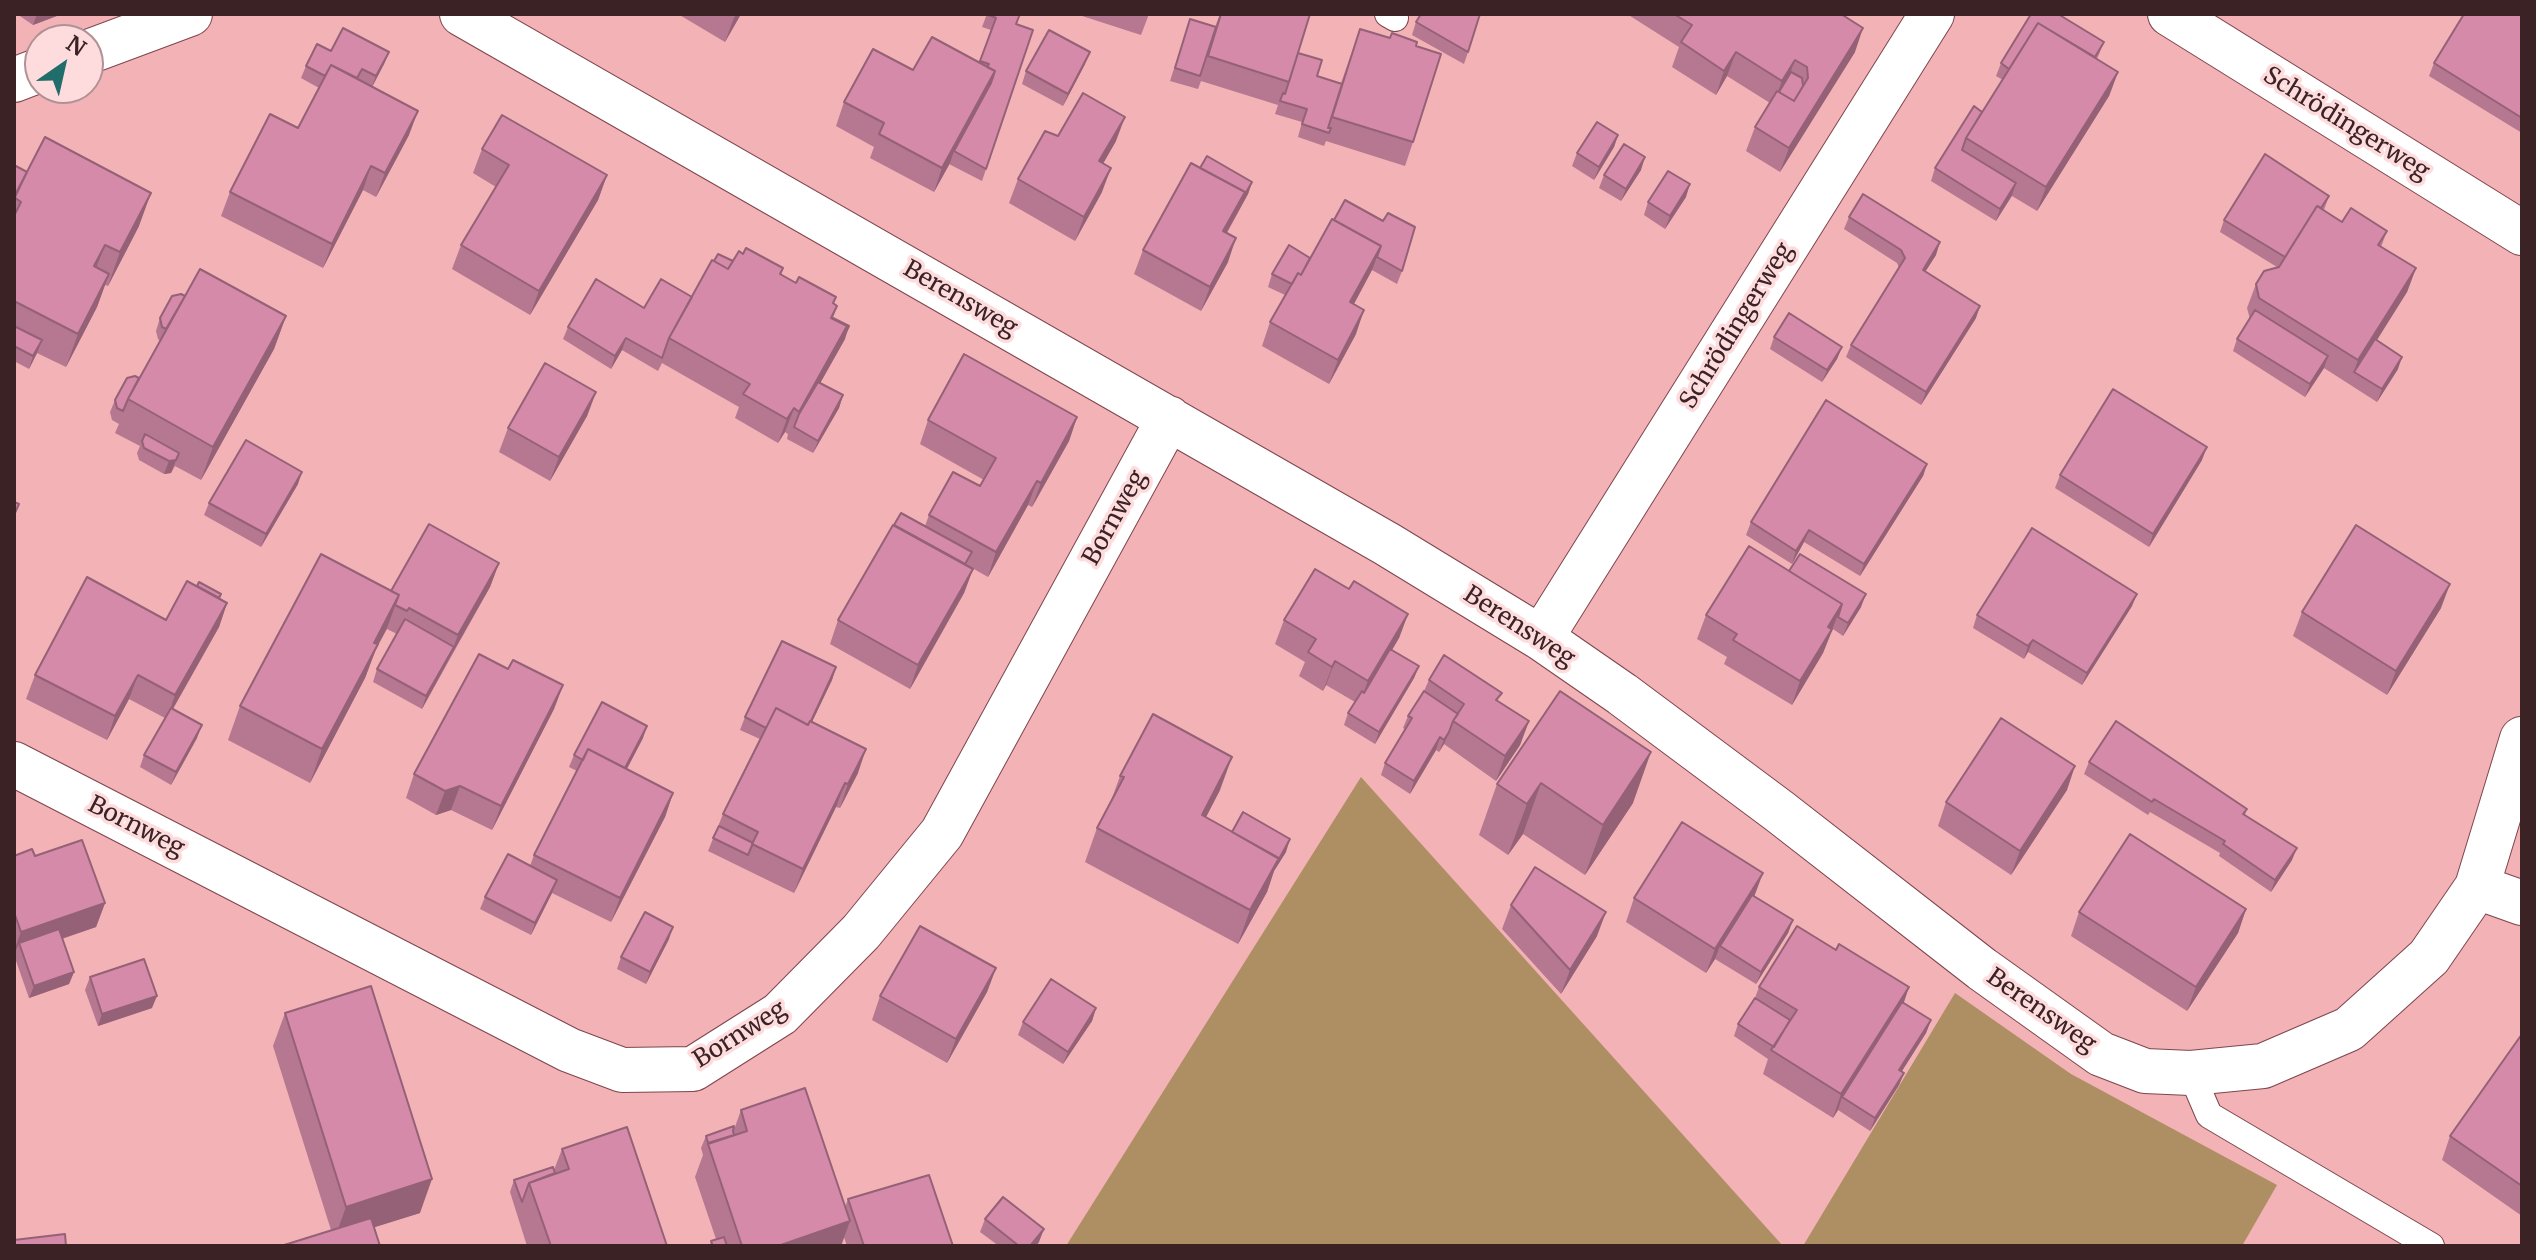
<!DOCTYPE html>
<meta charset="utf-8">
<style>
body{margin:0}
#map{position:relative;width:2536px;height:1260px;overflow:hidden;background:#f2b2b6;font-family:Merriweather,serif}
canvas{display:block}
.frame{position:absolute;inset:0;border:16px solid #3b2325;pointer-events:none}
.north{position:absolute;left:24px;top:24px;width:80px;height:80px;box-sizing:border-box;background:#fedcde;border:2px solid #b09294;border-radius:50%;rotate:34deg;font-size:22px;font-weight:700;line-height:32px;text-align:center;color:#3b2325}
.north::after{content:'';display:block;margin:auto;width:28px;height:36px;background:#216d6c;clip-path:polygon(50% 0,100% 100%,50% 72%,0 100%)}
</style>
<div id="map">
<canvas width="2536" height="1260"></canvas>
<div class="frame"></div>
<div class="north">N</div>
</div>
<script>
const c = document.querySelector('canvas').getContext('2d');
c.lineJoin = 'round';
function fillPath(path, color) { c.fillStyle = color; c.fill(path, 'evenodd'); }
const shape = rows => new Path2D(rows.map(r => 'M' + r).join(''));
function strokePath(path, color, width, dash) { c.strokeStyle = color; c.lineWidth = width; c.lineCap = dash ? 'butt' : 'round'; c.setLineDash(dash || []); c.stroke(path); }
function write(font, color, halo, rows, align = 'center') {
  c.font = font + ' Merriweather,serif'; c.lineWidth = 7; c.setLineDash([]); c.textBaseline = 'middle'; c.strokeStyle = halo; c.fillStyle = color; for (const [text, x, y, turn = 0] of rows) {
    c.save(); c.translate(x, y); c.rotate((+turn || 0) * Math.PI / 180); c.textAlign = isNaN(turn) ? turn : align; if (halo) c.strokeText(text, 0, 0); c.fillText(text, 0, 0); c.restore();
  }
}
fillPath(shape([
 [1361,777,1783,1246,1066,1246],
 [1955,993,2071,1074,2277,1185,2242,1246,1803,1246]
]), '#ae8e63');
const lane = shape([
 [1388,14,1395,18],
 [2191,1073,2209,1115,2431,1246]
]);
const street = shape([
 [462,14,1387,544,1541,638,1622,694,1779,811,1982,969,2101,1054,2145,1071,2191,1073,2263,1066,2349,1029,2429,957,2477,887,2522,739],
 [2170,14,2522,233],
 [88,52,190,14],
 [14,80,40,70],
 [1541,638,1932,14],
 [14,764,569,1050,622,1070,693,1069,780,1014,861,932,942,833,1169,418],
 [2477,887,2522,903]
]);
strokePath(lane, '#7d464c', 28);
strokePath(street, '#7d464c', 46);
strokePath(lane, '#fff', 26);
strokePath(street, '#fff', 44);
fillPath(shape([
 [17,14,62,14,33,25],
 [678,14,741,14,725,42],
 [987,14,1033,30,982,181,949,164,950,163,934,192,870,158,874,147,836,126,844,102,913,70,979,63,991,30,982,27],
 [1076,14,1149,14,1141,35],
 [1220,14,1310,14,1298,53,1317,76,1341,83,1360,29,1416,46,1413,142,1405,166,1326,141,1324,146,1298,137,1302,122,1275,114,1278,105,1201,81,1198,89,1170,81,1190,19,1215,27],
 [1627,14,1841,14,1855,52,1780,172,1746,151,1755,127,1770,103,1727,76,1716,95,1672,67,1679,47],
 [2522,14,2522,133,2429,76,2434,63],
 [1416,22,1468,52,1464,64,1412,35],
 [2104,42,2097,59,2118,72,2109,96,2037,211,2012,196,1996,221,1931,181,1935,168,1982,112,2003,80,1996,76,2001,63],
 [331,51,389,52,384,64,372,87,409,135,376,197,363,190,323,268,221,216,230,192,298,128,319,88,301,78,306,66],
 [1085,64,1063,106,1022,84,1026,71],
 [1618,135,1614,147,1594,180,1572,166,1577,153],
 [1058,136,1116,141,1103,163,1102,192,1075,241,1009,203,1018,179],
 [482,149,607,175,598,200,530,315,452,269,461,245,496,187,473,173],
 [14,165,139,226,108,286,105,285,97,307,66,367,37,353,29,369,14,361],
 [1641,170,1621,201,1599,188,1604,175],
 [1252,182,1248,194,1227,233,1228,262,1201,311,1134,274,1143,250],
 [2329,196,2324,210,2342,222,2387,231,2381,247,2416,268,2407,292,2377,340,2398,369,2377,402,2324,368,2305,397,2233,351,2237,339,2250,319,2247,308,2256,284,2277,267,2220,232,2224,220],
 [1686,197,1665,229,1644,215,1648,202],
 [1849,217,1936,255,1925,272,1976,318,1921,405,1846,357,1851,345,1899,268,1897,263,1844,229],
 [1332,219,1402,271,1397,284,1372,270,1354,304,1356,334,1329,384,1262,346,1270,322,1285,295,1268,287,1272,274,1310,258],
 [743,254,783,268,781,275,837,306,833,318,845,339,820,383,843,395,839,408,813,453,787,439,788,434,785,432,778,443,735,418,739,407,662,363,658,371,622,350,611,369,563,339,568,327,692,297,714,261,733,261],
 [185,296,286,316,274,349,201,480,175,466,171,473,164,474,139,460,137,453,140,446,115,433,119,424,112,420,110,412,115,400,139,378,160,341,158,339,156,331,160,318],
 [1774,337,1842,347,1837,359,1822,382,1770,349],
 [596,392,587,416,550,481,499,452,508,428],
 [1077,417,1069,441,1032,507,1028,505,988,577,967,565,973,569,964,593,910,689,830,644,838,620,894,525,925,526,929,515,980,486,984,480,920,444,928,420],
 [2202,460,2149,547,2055,488,2060,475],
 [1927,464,1923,476,1860,576,1804,542,1792,564,1746,535,1751,522],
 [298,484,261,547,204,515,209,503],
 [499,563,490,587,422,709,373,682,377,669,397,634,387,629,376,649,365,678,310,783,228,740,240,706,391,591],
 [1789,571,1861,607,1843,636,1833,629,1823,653,1792,705,1724,664,1727,657,1697,639,1706,615],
 [1349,589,1408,614,1399,638,1392,650,1419,666,1414,678,1375,744,1344,725,1348,713,1355,702,1326,685,1323,691,1299,676,1305,662,1275,644,1284,620],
 [220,598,227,603,219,627,173,709,197,738,171,785,140,767,144,755,165,718,129,699,107,740,26,699,35,675],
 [2132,606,2082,685,2028,652,2024,659,1973,628,1977,615],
 [2441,608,2387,695,2293,636,2302,612],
 [836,667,832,680,812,722,858,773,840,808,836,807,794,893,708,851,723,814,760,739,740,730,745,717],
 [508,669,563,685,554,709,492,830,451,810,436,815,406,798,414,774],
 [1429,680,1498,702,1529,721,1520,745,1496,781,1444,744,1439,752,1436,750,1410,794,1381,775,1385,763,1406,730,1403,728,1408,716,1424,691],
 [1560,691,1633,803,1585,875,1523,834,1508,855,1479,835,1497,784],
 [643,738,627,769,673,793,665,817,611,922,552,893,531,935,480,909,485,897,530,866,534,855,577,771,569,767,574,755],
 [2089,762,2247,809,2245,815,2292,860,2271,892,2219,856,2220,853,2150,812,2148,815,2084,774],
 [1120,776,1220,790,1206,817,1232,832,1286,852,1274,871,1267,892,1238,944,1085,862,1097,828,1111,801],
 [2067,790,2011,875,1938,826,1946,802],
 [14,856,35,856,105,903,96,927,62,939,74,972,69,984,29,998,14,955],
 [1754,897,1793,920,1788,933,1756,984,1715,959,1706,973,1626,922,1634,898],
 [1511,905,1597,936,1561,994,1502,929],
 [2246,909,2238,933,2187,1011,2071,936,2079,912],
 [669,939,646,984,617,969,621,957],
 [1836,950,1909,987,1903,1003,1931,1020,1926,1033,1902,1071,1904,1073,1899,1085,1870,1131,1838,1110,1833,1118,1763,1074,1768,1059,1734,1036,1738,1024,1755,998,1759,987],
 [996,968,987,992,947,1063,872,1020,880,996],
 [90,977,152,1008,98,1026,85,990],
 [1096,1008,1092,1021,1063,1064,1018,1035,1023,1022],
 [285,1013,420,1213,374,1227,331,1230,273,1046],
 [2522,1034,2522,1216,2442,1160,2450,1136],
 [741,1110,845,1207,848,1199,953,1246,847,1246,844,1237,841,1246,710,1246,711,1241,716,1239,695,1177,703,1155,701,1148,706,1136,735,1127],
 [562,1149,667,1246,527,1246,510,1192,514,1180,554,1170],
 [985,1219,1039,1242,1036,1246,999,1246,980,1232]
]), '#b67790');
fillPath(shape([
 [37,14,62,14,33,25],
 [736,14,741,14,725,42,734,18],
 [1863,28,1855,52,1780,172,1789,148],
 [389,52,384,64,371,89,376,76],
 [1090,52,1085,64,1063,106,1068,94],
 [1736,52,1727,76,1716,95,1724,71],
 [1795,60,1786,84,1773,105,1782,81],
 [995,71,986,95,954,151,950,163,934,192,942,168],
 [2118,72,2109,96,2037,211,2046,187],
 [418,111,409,135,376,197,385,173],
 [1125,117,1116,141,1091,185,1099,161],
 [1618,135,1614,147,1594,180,1599,167],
 [1645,157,1641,170,1621,201,1626,189],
 [371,166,363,190,323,268,332,244],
 [1111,168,1102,192,1075,241,1084,217],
 [607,175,598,200,530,315,539,291],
 [1252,182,1248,194,1214,255,1223,231,1245,192],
 [2016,183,2012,195,1996,221,2000,209],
 [1690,184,1686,197,1665,229,1670,216],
 [151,193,139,226,108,286,120,252],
 [1236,238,1228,262,1201,311,1210,287],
 [1940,242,1936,255,1918,283,1923,270],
 [105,245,92,278,94,266],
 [1381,246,1372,270,1342,326,1350,302],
 [2416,268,2407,292,2356,373,2354,372,2358,360],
 [109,274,97,307,66,367,78,334],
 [1980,306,1976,318,1921,405,1926,392],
 [1364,310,1356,334,1329,384,1338,360],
 [286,316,274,349,201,480,213,447],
 [847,326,849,326,845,339,795,428,799,412],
 [626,338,622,350,611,369,615,356],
 [42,340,37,353,29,369,33,356],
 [1842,347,1837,359,1822,382,1827,370],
 [2328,356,2324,368,2305,397,2310,384],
 [2402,357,2398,369,2377,402,2382,389],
 [596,392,587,416,550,481,559,457],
 [843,395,839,408,813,453,818,441],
 [794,408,785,432,778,443,787,419],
 [1077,417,1069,441,1032,507,1041,483],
 [2207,447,2202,460,2149,547,2153,534],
 [179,453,171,473,164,474,169,461],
 [1927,464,1923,476,1860,576,1864,564],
 [302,472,298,484,261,547,266,534],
 [1037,481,1028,505,988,577,996,552],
 [1809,530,1804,542,1792,564,1796,551],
 [499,563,490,587,449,659,458,635],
 [973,569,964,593,910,689,918,665],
 [2450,584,2441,608,2387,695,2396,671],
 [1866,594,1861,607,1843,636,1848,623],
 [2137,594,2132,606,2082,685,2087,673],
 [399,595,387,628,376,649,365,678,310,783,322,749,374,643],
 [227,603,219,627,167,719,175,695],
 [1842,604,1823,653,1792,705,1800,681,1828,627],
 [1408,614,1399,638,1359,705,1368,681],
 [2033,640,2028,652,2024,659,2028,646],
 [454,647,449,659,422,709,426,696],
 [1335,661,1326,685,1323,691,1332,667],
 [1419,666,1414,678,1375,744,1379,732],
 [836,667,832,680,799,749,803,736],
 [138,675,129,699,107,740,115,716],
 [563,685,554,709,492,830,501,806],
 [1529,721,1520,745,1496,781,1505,756],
 [202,725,197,738,171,785,176,772],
 [647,726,643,738,615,791,619,779],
 [1449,732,1444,744,1439,752,1444,740],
 [1440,737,1436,750,1410,794,1414,781],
 [866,749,858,773,840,808,848,784],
 [1651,752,1633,803,1585,875,1603,825],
 [1232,757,1220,790,1190,848,1202,815],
 [2075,766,2067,790,2011,875,2020,851],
 [845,783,836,807,794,893,803,869],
 [1541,783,1523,834,1508,855,1527,804],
 [460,786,451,810,436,815,445,791],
 [673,793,665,817,611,922,620,898],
 [1290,839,1286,852,1274,871,1267,892,1238,944,1250,910],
 [2297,848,2292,860,2271,892,2275,880],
 [1763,873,1754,897,1720,946,1715,959,1706,973,1715,949],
 [557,880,552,893,531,935,535,923],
 [105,903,96,927,22,952,19,943,14,955,14,951,21,932],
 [2246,909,2238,933,2187,1011,2196,987],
 [1606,912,1597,936,1561,994,1570,970],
 [1793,920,1788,933,1756,984,1761,972],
 [673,927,669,939,646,984,650,972],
 [996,968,987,992,947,1063,956,1039],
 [74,972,69,984,29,998,34,986],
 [1909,987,1901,1011,1842,1097,1838,1110,1833,1118,1841,1094],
 [157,996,152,1008,98,1026,102,1014],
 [1096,1008,1092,1021,1063,1064,1068,1052],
 [1931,1020,1926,1033,1895,1082,1899,1070],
 [1904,1073,1899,1085,1870,1131,1875,1118],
 [432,1179,420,1213,334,1240,346,1207],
 [850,1221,841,1246,778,1246],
 [1044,1229,1039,1242,1036,1246,1030,1246]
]), '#946176');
const building = shape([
 [987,14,1020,14,1016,24,1033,30,986,169,954,151,991,83,995,71,987,67,989,64,980,61,996,18,987,14],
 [1221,14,1310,14,1289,82,1208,56,1221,14],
 [1421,14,1480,14,1468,52,1416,22,1421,14],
 [1674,14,1841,14,1863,28,1789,148,1755,127,1777,91,1794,101,1808,78,1807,67,1795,60,1782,81,1736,52,1724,71,1681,42,1692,25,1674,14],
 [2031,14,2058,14,2104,42,2095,57,2038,23,2009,69,2001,63,2031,14],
 [2464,14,2522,14,2522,118,2434,63,2464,14],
 [1190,19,1216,27,1200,76,1175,68,1190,19],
 [2038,23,2118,72,2046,187,1966,138,2038,23],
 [343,28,389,52,376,76,362,69,357,78,331,65,325,76,306,66,317,44,331,51,343,28],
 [1360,29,1390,38,1392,33,1417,42,1416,46,1441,54,1413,142,1332,117,1360,29],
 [1049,30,1090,52,1068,94,1026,71,1049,30],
 [932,37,995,71,942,168,879,134,884,123,844,102,873,49,913,70,932,37],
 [1298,53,1322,60,1317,76,1342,84,1328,128,1331,128,1329,133,1302,124,1307,109,1280,101,1283,93,1285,94,1298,53],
 [331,65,418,111,385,173,371,166,332,244,230,192,270,114,298,128,331,65],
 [1791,72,1802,78,1803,86,1794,101,1779,92,1791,72],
 [1083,93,1125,117,1099,161,1111,168,1084,217,1018,179,1045,131,1058,136,1083,93],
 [1974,106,1982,112,1966,138,1962,150,2016,183,2000,209,1935,168,1974,106],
 [502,115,607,175,539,291,461,245,509,165,482,149,502,115],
 [1597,122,1618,135,1599,167,1577,153,1597,122],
 [45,137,151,193,120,252,105,245,94,266,109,274,78,334,14,301,14,216,21,202,14,197,45,137],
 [1624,144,1645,157,1626,189,1604,175,1624,144],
 [2265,154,2329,196,2321,208,2317,206,2285,257,2224,220,2265,154],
 [1207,156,1252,182,1240,203,1245,192,1200,168,1207,156],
 [1191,163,1245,192,1223,231,1236,238,1210,287,1143,250,1191,163],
 [14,165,27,172,14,199,14,165],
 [1668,171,1690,184,1670,216,1648,202,1668,171],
 [1863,194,1940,242,1923,270,1980,306,1926,392,1851,345,1905,258,1901,250,1849,217,1863,194],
 [1345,200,1383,221,1388,213,1415,227,1402,271,1377,257,1381,246,1334,220,1345,200],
 [2317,206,2342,222,2351,208,2387,231,2378,245,2416,268,2358,360,2259,298,2256,284,2264,271,2279,267,2317,206],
 [1332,219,1381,246,1350,302,1364,310,1338,360,1270,322,1298,273,1301,275,1332,219],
 [1289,245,1310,258,1301,275,1298,273,1292,284,1272,274,1289,245],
 [746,248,783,268,780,274,796,283,799,277,836,297,833,303,837,306,831,318,847,326,799,412,794,408,787,419,743,394,750,384,669,338,712,260,728,269,739,251,743,254,746,248],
 [718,254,733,261,728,269,714,261,718,254],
 [200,269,286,316,213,447,128,399,200,269],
 [596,279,644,308,661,279,692,297,669,338,662,358,626,338,615,356,568,327,596,279],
 [181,294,185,296,166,329,162,327,160,318,172,296,181,294],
 [2255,310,2328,356,2310,384,2237,339,2255,310],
 [1789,313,1842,347,1827,370,1774,337,1789,313],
 [833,318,849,326,843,338,847,326,833,319,833,318],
 [14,326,42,340,33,356,14,346,14,326],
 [2375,339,2402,357,2382,389,2354,372,2375,339],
 [964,354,1077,417,1041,483,1037,481,996,552,929,515,953,472,980,486,996,458,928,420,964,354],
 [545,363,596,392,559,457,508,428,545,363],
 [135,376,139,378,128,399,123,411,117,408,115,400,127,378,135,376],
 [818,382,843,395,818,441,794,427,799,414,818,382],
 [2113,389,2207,447,2153,534,2060,475,2113,389],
 [1826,400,1927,464,1864,564,1809,530,1796,551,1751,522,1826,400],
 [145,434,179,453,176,460,169,461,144,448,142,441,145,434],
 [246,440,302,472,266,534,209,503,246,440],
 [14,502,19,504,14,515,14,502],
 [901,513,972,552,965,564,894,525,901,513],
 [429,524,499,563,458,635,409,608,407,611,395,605,399,595,391,591,429,524],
 [893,525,973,569,918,665,838,620,893,525],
 [2356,525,2450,584,2396,671,2302,612,2356,525],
 [2032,528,2137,594,2087,673,2033,640,2028,646,1977,615,2032,528],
 [1749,546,1842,604,1828,627,1832,629,1800,681,1733,640,1737,634,1706,615,1749,546],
 [321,554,399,595,374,643,378,644,322,749,240,706,321,554],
 [1800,554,1866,594,1848,623,1838,617,1842,604,1789,571,1800,554],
 [1315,569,1349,589,1354,581,1408,614,1368,681,1335,661,1332,667,1308,652,1316,639,1284,620,1315,569],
 [87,577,166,620,187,581,227,603,175,695,138,675,115,716,35,675,87,577],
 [199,582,221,594,219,598,197,586,199,582],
 [405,619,454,647,426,696,377,669,405,619],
 [782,641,836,667,811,721,810,721,808,725,776,708,766,728,745,717,782,641],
 [1390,649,1419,666,1379,732,1348,713,1362,691,1364,693,1390,649],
 [479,654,508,669,513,660,563,685,501,806,460,786,445,791,414,774,479,654],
 [1444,655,1502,693,1496,700,1529,721,1505,756,1453,721,1464,704,1429,680,1444,655],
 [1424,691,1458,714,1453,721,1449,732,1444,740,1440,737,1414,781,1385,763,1412,718,1408,716,1424,691],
 [1560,691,1651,752,1603,825,1541,783,1527,804,1497,784,1560,691],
 [602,702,647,726,625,768,588,749,583,760,574,755,602,702],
 [171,708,202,725,176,772,144,755,171,708],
 [776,708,808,725,810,721,866,749,848,784,845,783,803,869,752,844,758,832,723,814,776,708],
 [1153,714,1232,757,1202,815,1279,858,1250,910,1097,828,1124,777,1120,776,1153,714],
 [2001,718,2075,766,2020,851,1946,802,2001,718],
 [2116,721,2247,809,2243,814,2297,848,2275,880,2223,844,2225,841,2154,799,2152,802,2089,762,2116,721],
 [588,749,673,793,620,898,534,855,588,749],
 [1243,812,1290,839,1279,859,1232,832,1243,812],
 [1682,822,1763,873,1715,949,1634,898,1682,822],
 [719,826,753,843,748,855,713,838,719,826],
 [2130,834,2246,909,2196,987,2079,912,2130,834],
 [82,840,105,903,21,932,14,912,14,856,32,849,35,856,82,840],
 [508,854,557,880,535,923,485,897,508,854],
 [1535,867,1606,912,1570,970,1511,905,1535,867],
 [1752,895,1793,920,1761,972,1720,946,1752,895],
 [645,912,673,927,650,972,621,957,645,912],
 [920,926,996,968,956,1039,880,996,920,926],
 [1797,926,1836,950,1839,944,1909,987,1841,1094,1771,1050,1797,1010,1759,987,1797,926],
 [59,929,74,972,34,986,19,943,59,929],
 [144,959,157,996,102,1014,90,977,144,959],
 [1051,979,1096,1008,1068,1052,1023,1022,1051,979],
 [371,986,432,1179,346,1207,285,1013,371,986],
 [1755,998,1790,1020,1774,1047,1738,1024,1755,998],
 [1902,1002,1931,1020,1899,1070,1904,1073,1875,1118,1842,1097,1902,1002],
 [2522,1034,2522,1186,2450,1136,2522,1034],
 [805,1088,850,1221,778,1246,742,1246,708,1144,747,1131,741,1110,805,1088],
 [734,1126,733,1131,734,1135,708,1143,706,1136,734,1126],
 [627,1127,667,1246,551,1246,529,1183,569,1169,562,1149,627,1127],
 [553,1167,555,1173,529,1183,522,1202,514,1180,553,1167],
 [929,1175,953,1246,864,1246,848,1199,929,1175],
 [1003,1197,1044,1229,1030,1246,1019,1246,985,1219,1003,1197],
 [371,1218,380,1246,281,1246,371,1218],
 [65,1234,66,1246,14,1246,14,1240,65,1234],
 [724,1237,727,1246,713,1246,711,1241,724,1237]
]);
fillPath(building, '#d48aa8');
strokePath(building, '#946176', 2);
write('24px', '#3b2325', '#fedcde', [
 ["Schrödingerweg",2346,124,32],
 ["Berensweg",960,299,30],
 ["Schrödingerweg",1737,326,-58],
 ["Bornweg",1115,518,-61],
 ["Berensweg",1519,627,33],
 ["Bornweg",136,827,27],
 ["Berensweg",2041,1011,35],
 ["Bornweg",740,1035,-32]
]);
</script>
